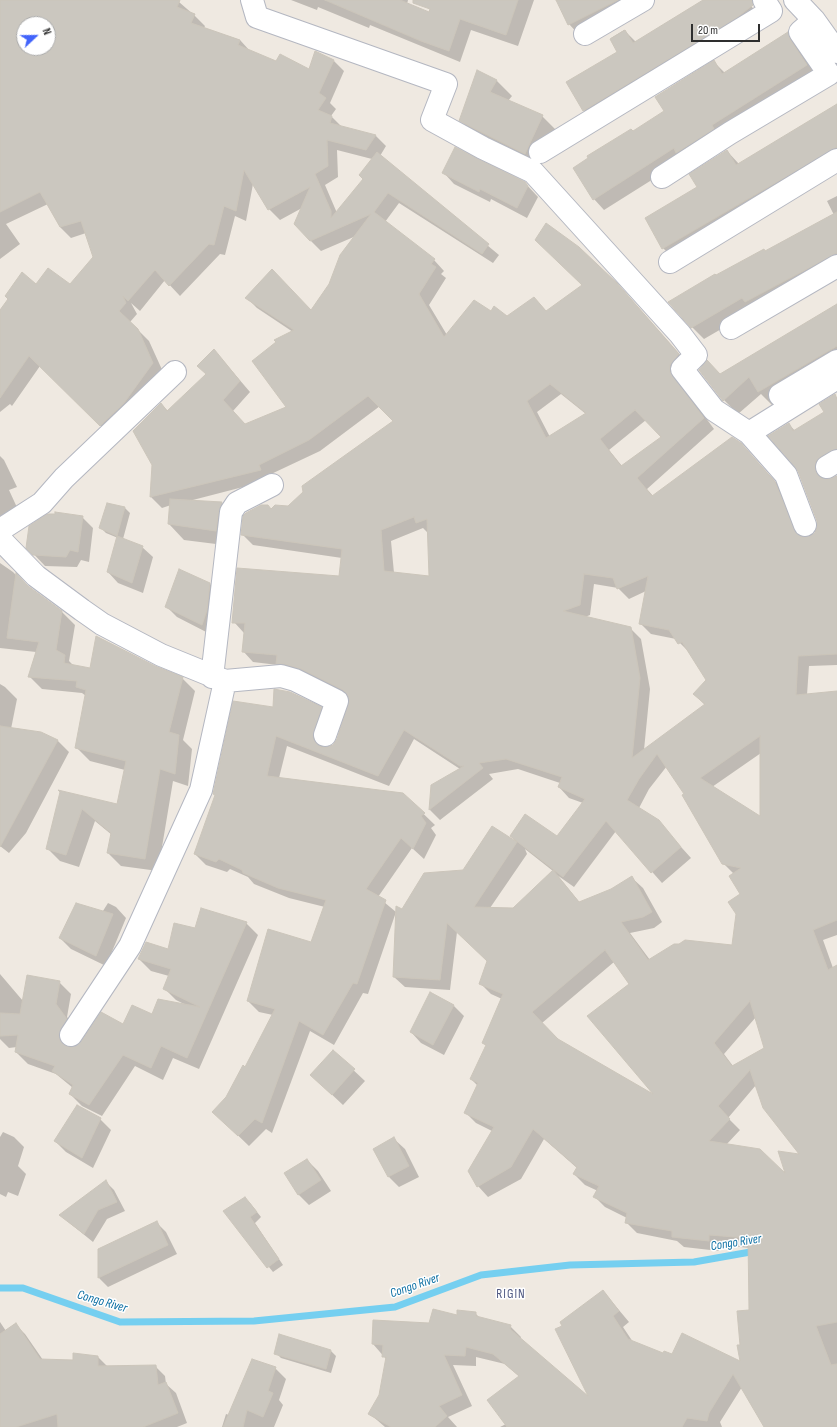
<!DOCTYPE html>
<style>
body{margin:0}
#map{position:relative;width:837px;height:1427px;overflow:hidden;background:#efe9e1;font-family:"Sofia Sans Condensed",sans-serif}
canvas{display:block}
.north{position:absolute;left:16px;top:16px;width:40px;height:40px;box-sizing:border-box;background:#fff;border:1px solid #ababab;border-radius:50%;rotate:68deg;font-size:11px;font-weight:700;line-height:16px;text-align:center;color:#2e2e2e}
.north::after{content:'';display:block;margin:auto;width:14px;height:18px;background:#4264fb;clip-path:polygon(50% 0,100% 100%,50% 72%,0 100%)}
.scale{position:absolute;left:691px;top:24px;width:69px;height:18px;box-sizing:border-box;border:2px solid #2e2e2e;border-top:0;padding-left:5px;font-size:12px;line-height:14px;white-space:nowrap;color:#2e2e2e;-webkit-text-stroke:3px #fff;paint-order:stroke}
</style>
<div id="map">
<canvas width="837" height="1427"></canvas>
<div class="north">N</div>
<div class="scale">20 m</div>
</div>
<script>
const c = document.querySelector('canvas').getContext('2d');
c.lineJoin = 'round';
function fillPath(path, color) { c.fillStyle = color; c.fill(path, 'evenodd'); }
const shape = rows => new Path2D(rows.map(r => 'M' + r).join(''));
function strokePath(path, color, width, dash) { c.strokeStyle = color; c.lineWidth = width; c.lineCap = dash ? 'butt' : 'round'; c.setLineDash(dash || []); c.stroke(path); }
function write(font, color, halo, rows, align = 'center') {
  c.font = font + ' "Sofia Sans Condensed",sans-serif'; c.lineWidth = 3; c.setLineDash([]); c.textBaseline = 'middle'; c.strokeStyle = halo; c.fillStyle = color; for (const [text, x, y, turn = 0] of rows) {
    c.save(); c.translate(x, y); c.rotate((+turn || 0) * Math.PI / 180); c.textAlign = isNaN(turn) ? turn : align; if (halo) c.strokeText(text, 0, 0); c.fillText(text, 0, 0); c.restore();
  }
}
fillPath(shape([
 [0,0,174,0,179,2,194,15,205,26,204,28,240,40,250,51,277,63,310,71,334,61,344,71,330,103,336,109,331,116,342,127,376,136,386,146,380,156,499,255,493,263,399,203,385,222,434,260,444,271,441,274,446,278,429,305,447,335,492,312,507,317,534,298,547,312,627,295,689,365,680,383,714,429,647,489,653,496,740,443,786,493,804,538,810,537,816,533,818,528,818,521,789,424,795,431,825,413,834,396,837,398,837,464,827,471,825,478,827,481,837,476,837,665,809,666,807,695,837,692,837,935,823,940,833,968,837,966,837,1427,766,1427,742,1387,720,1422,722,1427,500,1427,506,1424,520,1377,505,1364,476,1357,476,1366,453,1365,472,1406,448,1417,457,1427,385,1427,370,1414,380,1395,386,1359,373,1344,430,1324,475,1313,481,1319,510,1326,521,1337,520,1340,591,1399,563,1326,603,1291,629,1322,623,1327,633,1342,664,1354,741,1362,741,1346,750,1311,750,1248,720,1245,719,1251,684,1247,677,1241,637,1233,626,1222,627,1218,605,1207,595,1197,598,1191,585,1185,574,1174,577,1168,544,1139,521,1179,488,1197,478,1186,492,1131,476,1123,465,1112,478,1086,471,1079,487,1046,483,1043,502,999,491,994,480,983,488,961,457,932,450,990,405,987,394,977,402,911,463,871,516,842,511,836,557,837,583,803,569,798,559,787,560,783,518,769,489,774,493,779,440,820,430,810,432,786,460,769,414,739,389,786,287,746,279,778,403,794,435,825,431,828,436,835,424,859,412,848,378,897,396,912,368,994,363,993,334,1045,310,1031,272,1133,266,1129,249,1146,224,1122,227,1098,246,1068,273,1015,259,1012,248,1001,312,943,325,907,289,898,254,884,248,877,230,869,227,872,206,865,195,854,274,708,321,708,332,719,323,748,333,746,338,740,350,698,312,679,288,674,278,665,253,662,243,651,244,633,234,622,340,577,342,558,253,545,242,534,271,510,288,507,395,421,380,406,320,451,269,475,270,480,189,501,222,503,238,519,232,546,184,540,169,524,171,505,162,508,151,497,161,404,168,411,207,375,214,350,250,392,233,411,245,425,287,407,293,332,257,308,247,298,311,312,330,284,356,236,321,251,310,240,302,208,280,220,269,209,253,184,246,221,235,216,225,255,220,254,180,296,165,280,140,311,131,303,137,314,130,322,149,341,164,374,111,436,40,366,12,406,10,404,0,412,0,311,36,286,71,285,94,257,86,233,71,238,60,227,48,204,6,224,20,244,0,259],
 [24,24,48,24,48,48,24,48],
 [337,150,372,159,364,179,337,213,325,185,338,177],
 [561,394,586,414,550,437,537,412],
 [646,420,663,437,622,466,609,450],
 [423,528,428,533,430,577,394,573,391,541],
 [594,584,618,588,629,599,646,591,640,623,651,634,676,639,691,654,707,680,694,694,705,705,644,750,650,689,641,639,630,628,585,617,590,615],
 [761,753,761,818,712,787],
 [667,766,685,794,723,863,734,874,741,894,733,946,650,960,630,933,654,928,662,922,643,888,632,878,611,890,580,903,557,875,574,887,616,831,662,883,691,858,664,828,639,808,649,789],
 [525,849,553,871,513,910,490,908,527,854],
 [614,962,630,985,657,1097,558,1040,542,1023],
 [756,1017,766,1048,733,1066,724,1054],
 [756,1085,801,1155,788,1177,726,1145,740,1130,728,1118],
 [291,0,408,0,407,4,429,13,434,0,534,0,518,46,471,30,460,62,370,25,369,28,318,7,317,10],
 [557,0,649,0,580,36,569,24],
 [704,0,747,0,762,21,597,124,584,110,619,52,611,38,624,30,636,42],
 [788,33,798,43,817,76,604,210,594,199,633,132,665,112,714,62,725,73],
 [478,71,497,81,512,96,508,101,542,116,557,131,540,168,475,135,460,120],
 [837,105,837,170,678,263,663,248,698,188,727,151,739,164],
 [444,173,525,183,538,197,527,218,491,199,490,202,454,184],
 [837,196,837,271,754,310,704,339,692,327,765,252,834,215,827,201],
 [837,305,837,367,773,406,761,394,738,414,724,400,721,375],
 [0,456,4,460,17,487,9,490,20,514,0,524],
 [125,508,130,513,123,539,142,547,153,557,143,593,118,583,108,572,118,538,106,533,100,527],
 [82,517,93,528,89,562,81,560,77,567,45,566,27,547],
 [0,563,13,572,28,587,62,612,75,625,69,661,74,666,91,669,155,667,182,678,195,691,183,740,192,749,188,786,173,781,158,871,121,866,108,853,112,835,95,821,79,867,60,861,47,848,61,792,118,805,125,770,90,761,77,748,86,696,82,693,42,689,29,676,36,652,0,648],
 [210,584,220,595,212,635,177,617,167,607],
 [0,684,5,687,17,699,11,729,57,740,69,752,26,833,9,853,0,846],
 [108,903,116,907,126,918,106,966,71,949,60,938,89,933],
 [246,923,258,935,199,1069,173,1058,163,1080,135,1066,102,1116,82,1106,70,1094,73,1088,56,1074,28,1064,16,1052,17,1047,9,1048,0,1039,0,974,23,1001,59,982,71,994,67,1017,78,1031,70,1049,124,1026,184,1004,176,1000,164,988,169,976,151,971,139,959,169,950,196,929],
 [430,994,454,1006,464,1016,444,1055,421,1043,411,1032],
 [333,1051,365,1081,343,1105,311,1075],
 [100,1119,111,1130,93,1168,66,1152,55,1141],
 [3,1132,14,1137,24,1147,18,1166,26,1174,18,1196,8,1192,6,1197,0,1194,0,1137],
 [394,1139,405,1149,419,1177,399,1187,389,1177,374,1149],
 [307,1160,318,1171,331,1191,309,1205,298,1194],
 [106,1182,114,1190,125,1211,107,1219,93,1242,61,1216],
 [250,1203,261,1217,255,1223,283,1265,273,1272,224,1211],
 [156,1222,166,1232,177,1254,108,1287,99,1278,99,1250],
 [0,1322,6,1331,15,1324,25,1334,43,1360,73,1361,74,1354,98,1357,108,1367,155,1366,165,1376,166,1384,176,1393,187,1423,177,1427,0,1427],
 [279,1336,331,1351,336,1356,331,1373,281,1358,276,1353],
 [275,1368,286,1379,279,1400,283,1405,274,1427,222,1427,226,1414,229,1415]
]), '#0003');
strokePath(shape([
 [0,1288,23,1288,120,1322,254,1321,395,1307,481,1275,570,1265,694,1262,756,1251]
]), '#75cff0', 7);
const building = shape([
 [0,0,180,0,177,7,195,14,191,23,240,40,238,45,276,61,280,54,309,69,315,51,334,60,319,93,326,98,318,110,332,116,330,123,376,135,366,150,327,140,328,166,315,174,331,211,331,218,363,179,359,175,377,152,489,244,482,254,388,193,374,212,435,259,431,264,436,267,419,294,444,337,474,300,491,311,494,306,507,316,534,297,546,311,582,285,535,240,546,223,579,247,617,283,679,354,670,365,670,372,704,418,637,478,652,496,732,437,741,443,775,482,797,534,803,537,810,536,815,533,817,527,817,521,798,471,768,436,789,423,793,431,824,412,819,404,835,394,837,399,837,449,820,457,816,461,815,467,817,474,821,478,828,479,837,476,837,654,798,656,796,695,837,691,837,920,813,930,828,970,837,965,837,1322,816,1326,831,1365,837,1364,837,1427,764,1427,733,1374,709,1413,707,1421,687,1418,682,1427,507,1427,487,1400,519,1376,493,1354,466,1347,465,1356,444,1355,462,1395,439,1406,447,1416,435,1427,391,1427,368,1414,379,1395,386,1357,382,1357,383,1345,372,1344,373,1320,429,1323,433,1309,457,1315,457,1310,476,1312,476,1316,511,1325,510,1329,588,1396,555,1329,562,1326,560,1322,603,1290,619,1311,613,1316,628,1339,663,1353,664,1351,672,1354,682,1333,740,1361,737,1345,740,1345,737,1311,749,1310,748,1238,709,1235,709,1241,672,1237,672,1231,625,1223,627,1213,593,1197,599,1186,573,1174,577,1167,533,1129,511,1167,477,1187,468,1171,494,1127,464,1113,478,1083,470,1079,486,1045,482,1043,503,994,479,984,487,961,447,923,440,980,393,977,396,906,402,909,424,873,463,870,492,826,517,842,474,907,513,908,553,870,579,902,611,889,632,876,652,912,643,917,621,922,648,960,674,944,679,944,685,940,732,945,736,914,728,902,740,894,729,876,741,868,722,864,682,795,684,794,657,754,639,779,627,800,659,820,681,847,651,873,606,821,563,877,510,836,525,814,557,836,585,799,558,787,562,777,506,759,479,763,483,768,429,810,431,785,464,766,460,766,404,730,378,776,276,736,267,776,403,793,425,813,421,816,426,823,413,849,401,838,366,889,386,900,357,984,353,983,323,1035,299,1021,262,1123,255,1119,238,1136,212,1112,226,1097,243,1065,245,1067,275,1009,247,1001,268,929,311,942,326,900,278,888,243,873,242,870,219,859,216,862,194,854,215,795,213,794,233,701,273,707,274,689,290,692,322,707,313,737,316,743,321,747,327,747,333,745,337,739,349,700,347,694,343,690,301,669,284,664,276,664,277,655,242,652,245,623,232,623,237,568,339,576,342,549,241,535,243,516,246,513,261,505,268,505,271,509,275,505,288,506,303,492,302,486,393,421,368,396,309,440,259,465,261,470,150,497,152,465,133,431,161,403,167,411,206,374,197,366,214,349,240,381,223,400,245,424,286,407,252,361,276,342,274,340,294,330,245,298,272,269,311,310,329,284,340,255,371,214,310,241,294,224,310,187,268,210,244,170,236,211,224,206,214,245,209,244,169,286,155,270,128,301,123,296,126,303,119,311,138,329,153,363,124,403,100,426,29,356,0,398,0,310,8,299,5,296,22,272,36,284,48,268,70,284,93,257,81,221,60,227,40,192,0,212,0,0],
 [24,24,48,24,48,48,24,48,24,24],
 [550,384,586,413,546,438,527,401,550,384],
 [635,410,661,437,621,466,600,439,635,410],
 [414,517,416,523,427,519,429,576,384,571,381,530,414,517],
 [584,574,613,578,617,589,648,576,639,624,669,630,678,644,682,642,706,680,693,694,705,704,632,758,640,678,631,627,563,611,580,605,584,574],
 [760,736,760,816,700,778,760,736],
 [605,950,629,984,587,1016,653,1094,558,1039,532,1012,605,950],
 [750,1001,764,1048,732,1066,714,1043,750,1001],
 [750,1070,763,1108,799,1154,778,1151,785,1173,760,1149,709,1141,730,1119,718,1106,750,1070],
 [325,0,400,0,429,12,430,9,413,3,413,0,518,0,506,35,460,19,449,51,421,41,325,0],
 [556,0,618,0,568,25,556,0],
 [703,0,752,0,753,5,735,19,583,111,566,82,617,52,610,39,625,30,633,43,703,0],
 [788,32,790,39,807,65,712,125,714,129,676,153,674,148,593,200,573,168,588,158,587,156,631,129,633,131,664,111,655,97,714,60,722,74,788,32],
 [477,70,497,80,490,92,543,115,525,154,459,121,477,70],
 [837,104,837,147,662,249,645,218,697,187,689,174,727,150,736,165,837,104],
 [455,147,525,182,528,186,517,208,480,189,479,192,442,173,455,147],
 [837,212,837,253,745,302,742,298,691,328,668,302,715,274,716,275,764,249,765,251,837,212],
 [837,304,837,346,758,392,749,377,723,401,699,370,707,360,720,374,837,304],
 [170,499,222,502,219,511,216,531,168,524,170,499],
 [107,503,125,507,117,536,99,528,107,503],
 [55,512,83,516,78,552,70,550,66,557,33,555,26,548,29,526,47,514,55,514,55,512],
 [117,536,143,546,132,583,107,572,117,536],
 [179,569,210,583,207,610,202,625,165,607,179,569],
 [16,573,28,586,62,611,56,650,65,655,64,663,90,668,96,636,155,666,183,677,169,732,179,735,175,774,160,769,145,859,107,853,111,833,82,809,66,855,46,849,60,792,58,790,117,804,126,761,75,748,86,690,76,687,77,681,28,677,39,642,7,638,16,573],
 [0,726,41,732,58,740,0,847,0,726],
 [76,903,113,914,96,956,59,938,76,903],
 [201,908,247,922,187,1058,161,1046,151,1068,123,1055,89,1105,69,1094,73,1085,52,1071,55,1066,15,1052,18,1035,0,1036,0,1013,20,1014,27,975,60,981,56,1004,67,1019,59,1035,60,1040,64,1045,70,1047,76,1046,81,1042,101,1012,123,1024,132,1005,152,1014,158,999,200,1007,163,989,171,969,138,959,146,942,168,949,174,923,195,928,201,908],
 [430,992,454,1005,433,1045,410,1032,430,992],
 [333,1050,355,1069,332,1095,310,1075,333,1050],
 [77,1105,101,1118,82,1158,54,1141,77,1105],
 [394,1137,409,1166,388,1177,373,1149,394,1137],
 [307,1159,321,1180,298,1195,284,1173,307,1159],
 [106,1180,117,1202,98,1210,84,1234,59,1215,106,1180],
 [245,1197,257,1212,250,1217,279,1259,267,1268,223,1211,245,1197],
 [157,1221,168,1245,98,1278,98,1249,157,1221],
 [16,1323,40,1359,73,1360,73,1353,98,1356,98,1366,156,1365,158,1385,166,1382,178,1413,143,1427,58,1427,57,1414,16,1427,0,1427,0,1334,16,1323],
 [279,1334,331,1350,326,1369,274,1354,279,1334],
 [252,1359,276,1367,268,1391,273,1393,263,1417,247,1410,243,1427,223,1427,252,1359]
]);
fillPath(building, '#cbc7bf');
strokePath(building, '#cbc5ba', 1);
const minor = shape([
 [252,0,257,17,446,84,432,120,483,148,533,172,680,334,696,355,682,369,714,410,749,433,786,475,805,525],
 [795,0,814,20,837,52],
 [585,34,643,0],
 [540,152,771,11,764,0],
 [662,177,730,133,829,74,800,32,814,20],
 [670,262,837,160],
 [731,328,837,266],
 [780,395,837,361],
 [749,433,837,378],
 [827,467,837,461],
 [0,530,42,503,64,478,175,372],
 [0,539,36,576,82,610,102,624,161,655,225,681,281,676,295,680,337,701,325,735],
 [212,677,231,512,237,503,272,485],
 [71,1035,130,946,201,790,225,681]
]);
strokePath(minor, '#b4b7c1', 24);
strokePath(minor, '#fff', 22);
write('italic 13px', '#0d6fa3', '#fff', [
 ["Congo River",736,1243,-9],
 ["Congo River",415,1286,-19],
 ["Congo River",102,1302,16]
]);
c.letterSpacing = '1px';
write('13px', '#4d5680', '#fff', [
 ["RIGIN",511,1295]
]);
c.letterSpacing = '0px';
</script>
